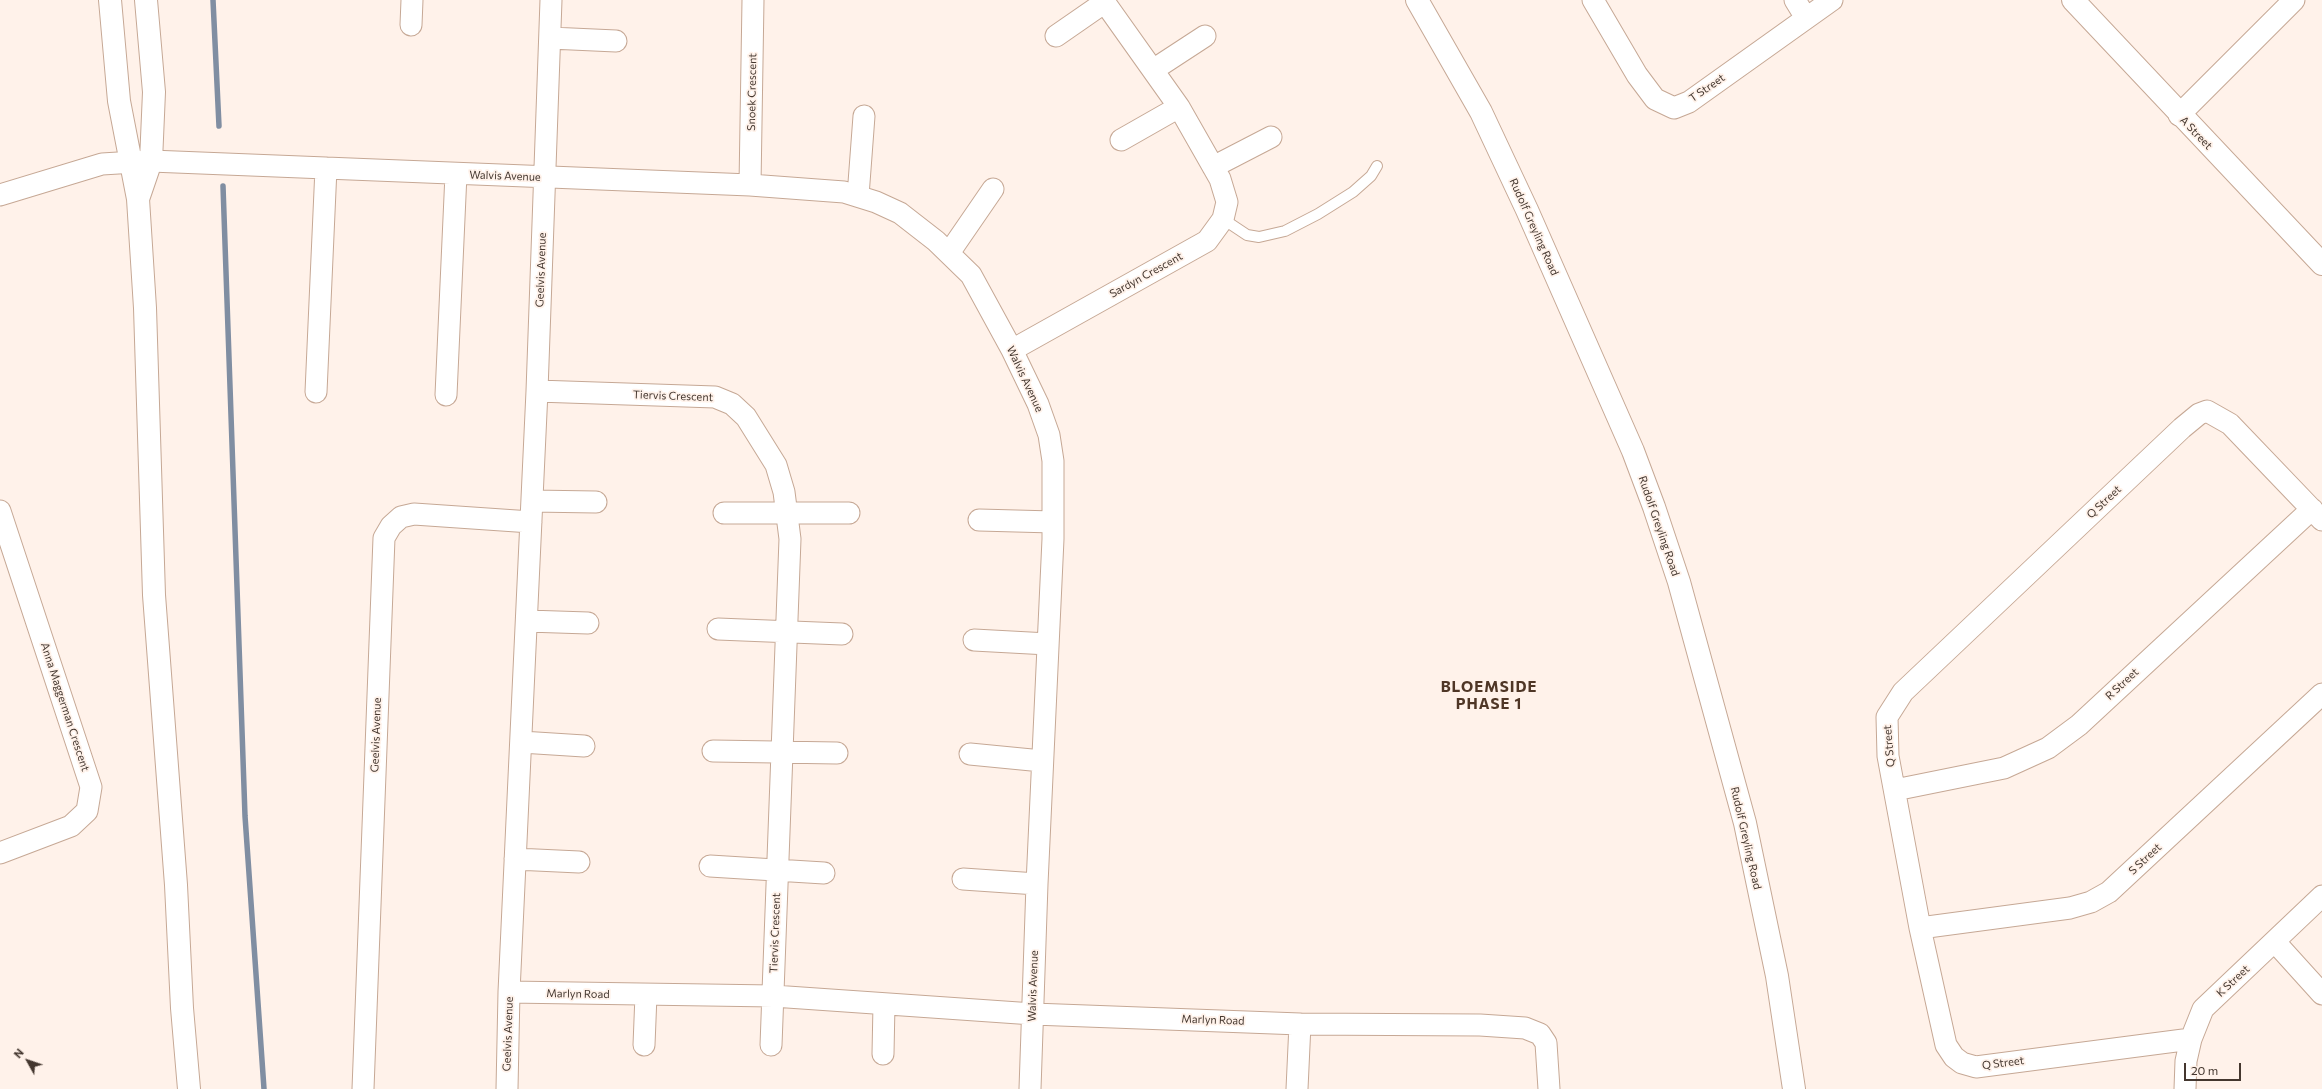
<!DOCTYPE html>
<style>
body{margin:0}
#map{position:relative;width:2322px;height:1089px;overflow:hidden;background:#fff2ea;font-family:Commissioner,sans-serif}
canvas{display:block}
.north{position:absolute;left:8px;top:1041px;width:40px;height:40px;-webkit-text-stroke:3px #fff2ea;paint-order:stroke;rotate:310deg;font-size:11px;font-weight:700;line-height:16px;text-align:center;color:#44372f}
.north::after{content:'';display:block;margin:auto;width:14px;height:18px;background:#44372f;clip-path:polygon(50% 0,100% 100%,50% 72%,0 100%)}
.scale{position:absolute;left:2184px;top:1063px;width:57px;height:18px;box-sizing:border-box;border:2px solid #44372f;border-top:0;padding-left:5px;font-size:12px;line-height:14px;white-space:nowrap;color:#44372f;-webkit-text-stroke:3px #fff2ea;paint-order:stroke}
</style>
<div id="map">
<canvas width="2322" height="1089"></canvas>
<div class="north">N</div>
<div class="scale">20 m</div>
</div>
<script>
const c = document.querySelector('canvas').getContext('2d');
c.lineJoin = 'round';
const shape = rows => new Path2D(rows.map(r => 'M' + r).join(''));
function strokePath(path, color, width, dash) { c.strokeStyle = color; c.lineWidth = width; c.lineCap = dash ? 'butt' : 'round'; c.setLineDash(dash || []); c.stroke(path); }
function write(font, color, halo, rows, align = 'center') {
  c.font = font + ' Commissioner,sans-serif'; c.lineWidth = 3.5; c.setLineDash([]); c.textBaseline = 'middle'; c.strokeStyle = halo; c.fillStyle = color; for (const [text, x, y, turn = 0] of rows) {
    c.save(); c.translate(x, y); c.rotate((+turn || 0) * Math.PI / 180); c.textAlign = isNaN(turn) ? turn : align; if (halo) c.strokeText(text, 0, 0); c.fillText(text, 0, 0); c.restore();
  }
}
strokePath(shape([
 [213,0,219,126],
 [223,186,245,816,264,1089]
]), '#808ea2', 5.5);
const lane = shape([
 [1223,219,1247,235,1259,237,1285,231,1318,214,1353,192,1371,176,1377,166]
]);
const street = shape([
 [1593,0,1637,75,1655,99,1674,108,1689,102,1832,0],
 [1795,0,1806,18],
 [411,25,412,0],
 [1056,36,1105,2],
 [550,38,616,41],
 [1153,70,1205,36],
 [2179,115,2294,0],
 [1121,140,1179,107],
 [1213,167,1271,137],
 [750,185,753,0],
 [0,195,102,164,151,161,750,185,844,192,876,202,900,213,936,241,971,275,1012,350,1038,404,1049,435,1053,461,1053,539,1037,884,1030,1089],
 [858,196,864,116],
 [949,253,993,189],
 [1012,350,1207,241,1223,219,1227,202,1220,179,1179,107,1103,0],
 [537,391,715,397,732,404,746,417,776,465,784,492,790,539,771,1045],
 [316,392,326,168],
 [446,395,456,174],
 [532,501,596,502],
 [0,511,91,787,87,811,71,826,0,853],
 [724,513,849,513],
 [979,520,1053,522],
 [527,621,588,623],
 [718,629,842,634],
 [974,640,1048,644],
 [521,742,584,746],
 [713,751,837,753],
 [970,754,1042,761],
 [1895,790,2004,768,2048,748,2079,725,2312,509],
 [515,859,579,862],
 [710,866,824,873],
 [963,879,1037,884],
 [1920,928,2070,908,2091,902,2109,892,2322,694],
 [2275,942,2322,994],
 [509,992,773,996,1033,1014,1300,1024,1480,1025,1525,1028,1540,1034,1546,1043,1549,1089],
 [2191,1039,1976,1067,1962,1063,1954,1057,1946,1045,1920,928,1888,756,1887,717,1903,692,2182,428,2199,414,2207,411,2230,424,2322,520],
 [644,1045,646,995],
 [883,1054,884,1004],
 [363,1089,384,538,391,526,401,517,414,514,531,522],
 [507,1089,509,992,537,391,551,0],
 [1297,1089,1300,1024],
 [2185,1089,2186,1061,2191,1039,2203,1009,2322,896]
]);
const secondary = shape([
 [110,0,119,101,138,199,145,308,154,595,176,885,182,1008,189,1089],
 [2073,0,2322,264],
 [138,199,151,161,154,92,146,0]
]);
const primary = shape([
 [1417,0,1481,112,1527,210,1633,451,1654,507,1679,582,1745,823,1777,976,1794,1089]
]);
strokePath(lane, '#c6a895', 12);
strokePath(street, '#c6a895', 23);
strokePath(secondary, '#c6a895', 24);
strokePath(primary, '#c6a895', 24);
strokePath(lane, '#fff', 10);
strokePath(street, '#fff', 21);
strokePath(secondary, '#fff', 22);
strokePath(primary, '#fff', 22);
write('11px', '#44372f', '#fff2ea', [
 ["T Street",1707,88,-35],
 ["Snoek Crescent",752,92,-89],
 ["A Street",2196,133,46],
 ["Walvis Avenue",505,176,2],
 ["Rudolf Greyling Road",1534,227,66],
 ["Geelvis Avenue",541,270,-88],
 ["Sardyn Crescent",1146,275,-29],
 ["Walvis Avenue",1025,379,65],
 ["Tiervis Crescent",673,396,2],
 ["Q Street",2104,502,-43],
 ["Rudolf Greyling Road",1659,526,71],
 ["R Street",2122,684,-43],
 ["Anna Maggerman Crescent",65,707,72],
 ["Geelvis Avenue",376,735,-88],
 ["Q Street",1889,746,-95],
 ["Rudolf Greyling Road",1746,838,77],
 ["S Street",2145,859,-43],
 ["Tiervis Crescent",775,933,-88],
 ["K Street",2233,981,-43],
 ["Walvis Avenue",1033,986,-88],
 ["Marlyn Road",578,994,1],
 ["Marlyn Road",1213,1020,2],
 ["Geelvis Avenue",508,1034,-88],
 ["Q Street",2003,1063,-7]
]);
c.letterSpacing = '1px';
write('bold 15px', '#4f3626', '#fff2ea', [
 ["BLOEMSIDE",1489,687],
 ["PHASE 1",1489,704]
]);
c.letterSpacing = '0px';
</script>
